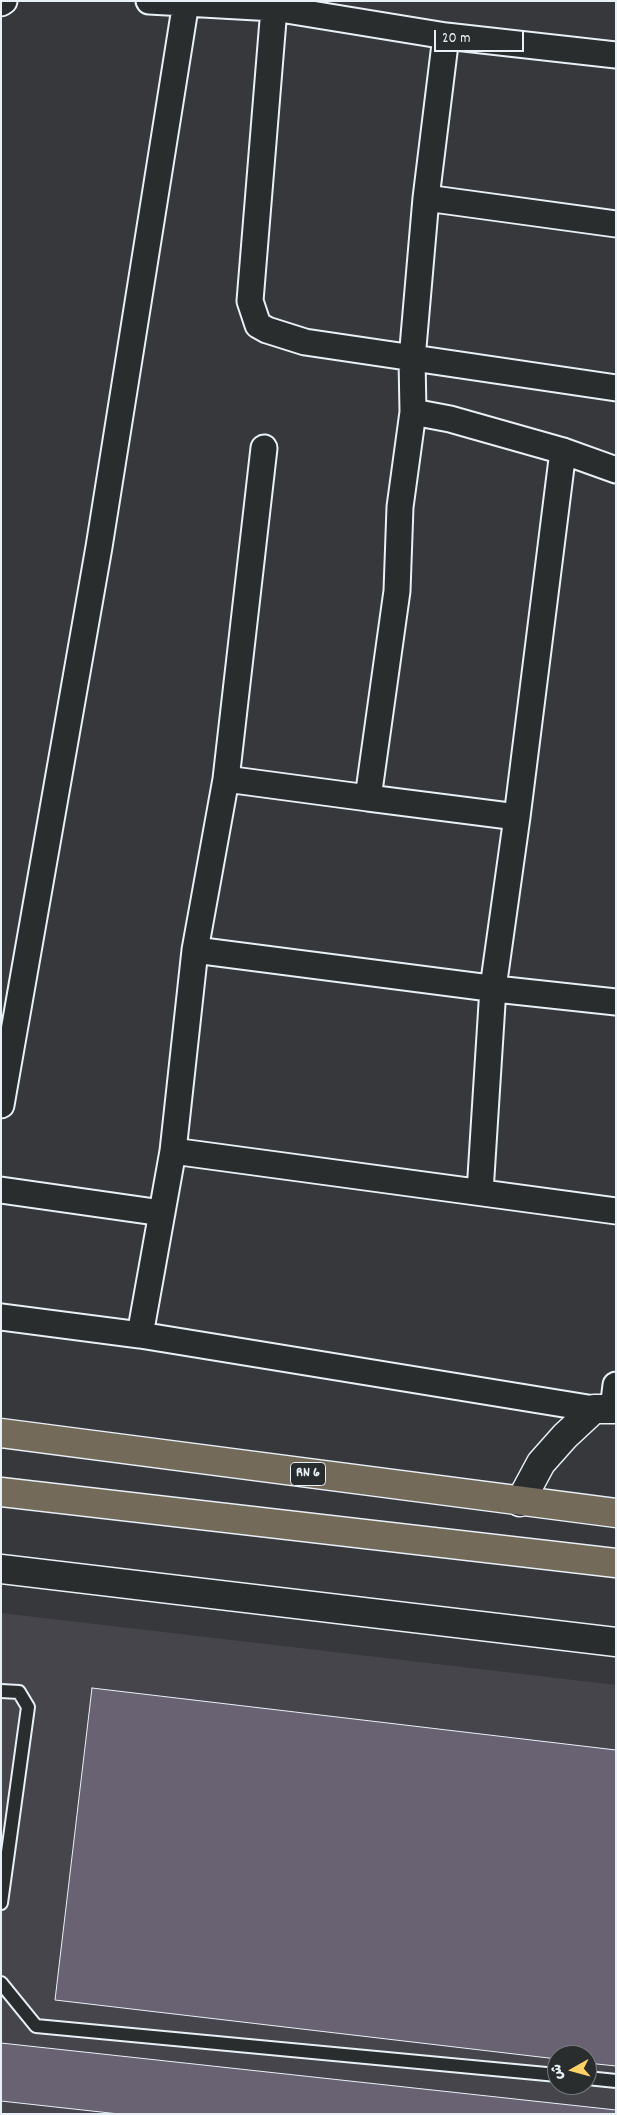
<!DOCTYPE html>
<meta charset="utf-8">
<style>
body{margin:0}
#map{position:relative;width:617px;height:2115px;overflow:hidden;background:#37383c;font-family:Dekko,"Playpen Sans Arabic",sans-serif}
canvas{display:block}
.frame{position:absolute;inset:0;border:2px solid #e8f1f8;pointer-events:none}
.north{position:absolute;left:547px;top:2045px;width:50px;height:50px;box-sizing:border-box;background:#2a2d2e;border:1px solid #767b7f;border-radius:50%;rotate:263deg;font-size:14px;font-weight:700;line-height:20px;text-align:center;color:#e8f1f8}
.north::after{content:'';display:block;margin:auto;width:18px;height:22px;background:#ffd166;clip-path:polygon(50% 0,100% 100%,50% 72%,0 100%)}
.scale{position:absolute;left:434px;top:30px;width:90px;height:22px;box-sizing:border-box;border:2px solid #e8f1f8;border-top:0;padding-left:6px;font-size:15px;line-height:18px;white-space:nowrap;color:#e8f1f8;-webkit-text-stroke:4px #2a2d2e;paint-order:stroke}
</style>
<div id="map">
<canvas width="617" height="2115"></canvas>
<div class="frame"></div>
<div class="north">ش</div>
<div class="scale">20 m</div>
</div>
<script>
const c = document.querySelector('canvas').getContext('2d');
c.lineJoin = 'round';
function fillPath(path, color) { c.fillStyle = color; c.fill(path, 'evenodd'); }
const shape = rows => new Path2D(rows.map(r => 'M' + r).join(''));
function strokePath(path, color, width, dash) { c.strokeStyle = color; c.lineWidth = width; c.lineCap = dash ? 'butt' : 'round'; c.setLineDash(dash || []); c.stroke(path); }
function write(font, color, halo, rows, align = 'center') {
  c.font = font + ' Dekko,sans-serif'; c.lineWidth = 5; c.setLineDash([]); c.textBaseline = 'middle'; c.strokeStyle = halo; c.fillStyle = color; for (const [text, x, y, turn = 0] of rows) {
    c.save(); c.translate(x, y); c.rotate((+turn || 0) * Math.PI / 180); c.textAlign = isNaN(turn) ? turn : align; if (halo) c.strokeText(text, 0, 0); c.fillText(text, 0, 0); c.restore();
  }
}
fillPath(shape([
 [1,1613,616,1685,616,2114,1,2114],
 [557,2055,587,2055,587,2085,557,2085]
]), '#46454c');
const building = shape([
 [92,1688,616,1750,616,2066,587,2063,587,2055,557,2055,557,2059,55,2000,92,1688],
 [1,2043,616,2110,616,2114,119,2114,1,2101,1,2043]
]);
fillPath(building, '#696273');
strokePath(building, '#e8f1f8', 1);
const lane = shape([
 [1,1691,19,1692,28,1707,1,1903],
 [1,1983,36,2026,557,2075],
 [587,2078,616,2081]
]);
const street = shape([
 [149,1,274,8],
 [1,3,4,1],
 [616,55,446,36,274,8,250,301,258,325,267,330,305,342,616,388],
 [426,198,616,224],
 [413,412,412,359,426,198,446,36],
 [264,448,226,779,368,798,397,591,400,507,413,412,450,419,563,451,616,470],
 [226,779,195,950,505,990,616,1002],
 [368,798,517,817,493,988,480,1192],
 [517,817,563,451],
 [195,950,173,1151,616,1211],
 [1,1105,99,547,186,2],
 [1,1190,162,1213],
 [1,1317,140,1335,594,1409],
 [140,1335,173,1151],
 [613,1409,616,1385]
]);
const secondary = shape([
 [520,1502,541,1463,565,1436,594,1409,616,1409],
 [1,1569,616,1642]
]);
const primary = shape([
 [1,1433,616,1513],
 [1,1492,616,1563]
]);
strokePath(lane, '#e8f1f8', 16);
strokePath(street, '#e8f1f8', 29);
strokePath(secondary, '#e8f1f8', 31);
strokePath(primary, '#e8f1f8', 31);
strokePath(lane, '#2a2d2e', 12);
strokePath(street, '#2a2d2e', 25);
strokePath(secondary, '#2a2d2e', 28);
strokePath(primary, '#746a5a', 28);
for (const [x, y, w] of [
 [308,1474,35]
]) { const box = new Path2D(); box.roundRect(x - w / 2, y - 11.5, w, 23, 4); c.fillStyle = '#2a2d2e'; c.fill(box); strokePath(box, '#e8f1f8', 1); }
write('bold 14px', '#e8f1f8', null, [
 ["RN 6",308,1474]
]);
</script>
